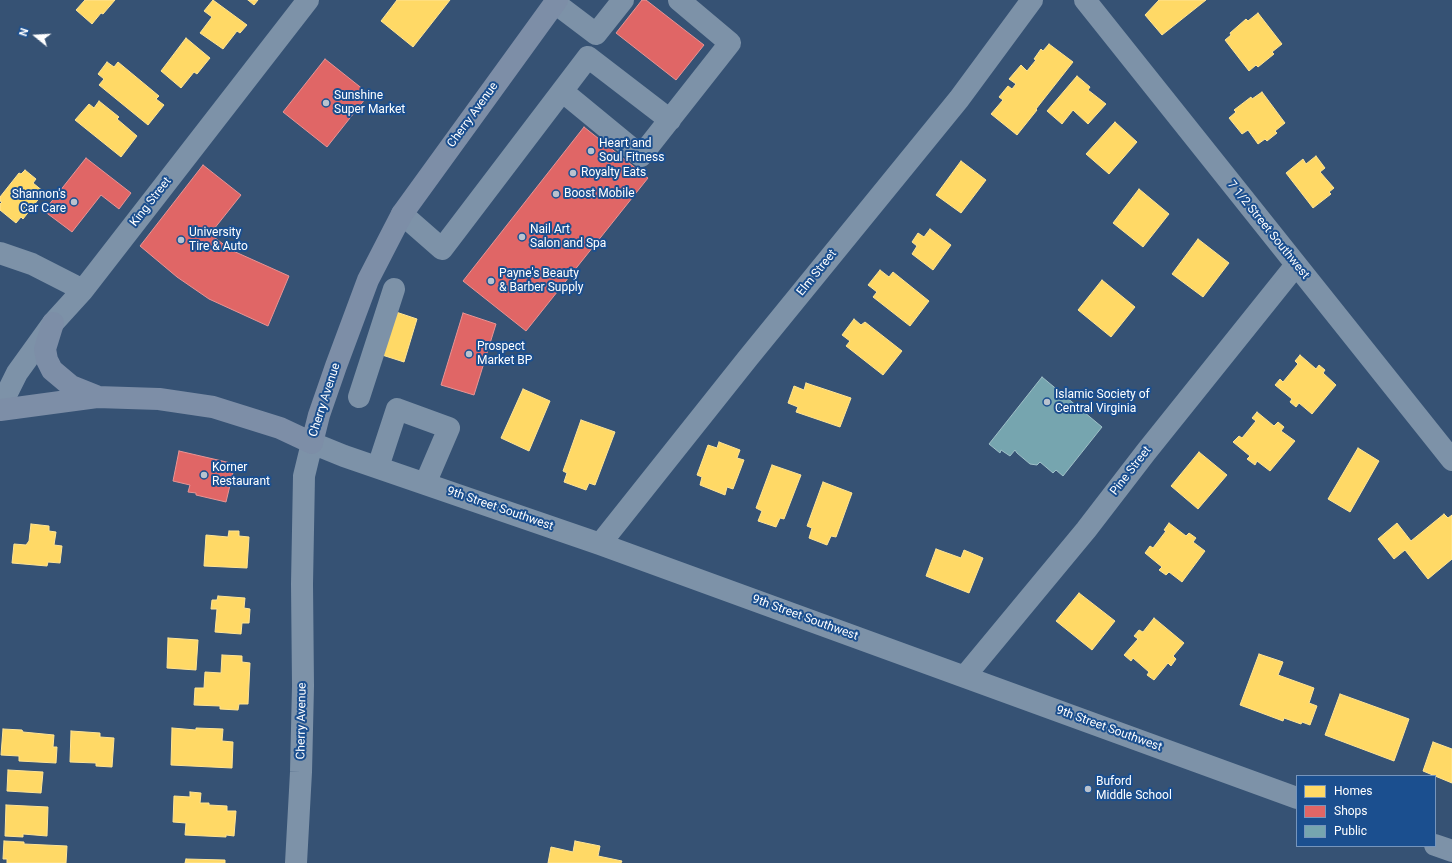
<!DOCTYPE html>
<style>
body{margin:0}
#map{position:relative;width:1452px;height:863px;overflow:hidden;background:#365274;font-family:Roboto,sans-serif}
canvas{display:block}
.legend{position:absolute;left:1296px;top:775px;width:140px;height:72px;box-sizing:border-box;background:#1b4f8f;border:1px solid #7695bc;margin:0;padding:5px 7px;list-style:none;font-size:12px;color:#fff}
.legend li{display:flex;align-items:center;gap:8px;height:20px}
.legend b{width:20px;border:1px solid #7695bc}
.north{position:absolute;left:16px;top:16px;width:40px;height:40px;-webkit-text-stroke:3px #1b4f8f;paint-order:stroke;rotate:288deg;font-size:11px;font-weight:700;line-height:16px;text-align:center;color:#fff}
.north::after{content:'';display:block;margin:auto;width:14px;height:18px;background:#fff;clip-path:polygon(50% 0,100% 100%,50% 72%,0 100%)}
</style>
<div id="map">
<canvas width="1452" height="863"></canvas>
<ul class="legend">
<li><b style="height:11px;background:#ffd966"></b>Homes</li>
<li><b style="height:11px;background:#e06666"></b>Shops</li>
<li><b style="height:11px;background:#76a5af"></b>Public</li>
</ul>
<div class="north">N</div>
</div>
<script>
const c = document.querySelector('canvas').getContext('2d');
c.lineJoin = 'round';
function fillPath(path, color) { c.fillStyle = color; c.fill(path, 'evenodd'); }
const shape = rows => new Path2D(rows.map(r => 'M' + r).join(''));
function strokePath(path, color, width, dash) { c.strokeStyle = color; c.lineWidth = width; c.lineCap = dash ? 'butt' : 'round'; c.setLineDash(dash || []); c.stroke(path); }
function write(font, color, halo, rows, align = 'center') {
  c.font = font + ' Roboto,sans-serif'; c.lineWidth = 4; c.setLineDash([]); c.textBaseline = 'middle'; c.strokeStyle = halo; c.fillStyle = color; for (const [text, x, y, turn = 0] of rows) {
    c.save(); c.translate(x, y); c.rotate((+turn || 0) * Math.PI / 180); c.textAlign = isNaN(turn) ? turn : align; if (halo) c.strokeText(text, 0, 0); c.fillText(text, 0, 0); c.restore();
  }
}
const homes = shape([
 [85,0,115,0,103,14,101,13,92,24,76,10,85,0],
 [213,0,247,25,240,33,237,31,223,49,200,33,212,17,204,11,213,0],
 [248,0,258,0,254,5,248,0],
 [397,0,450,0,413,47,381,21,397,0],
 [1159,0,1206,0,1162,35,1145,15,1159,0],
 [1258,13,1282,44,1272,52,1274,54,1258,67,1256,65,1249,71,1225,40,1231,35,1230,33,1246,19,1248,21,1258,13],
 [186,38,210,58,197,74,194,72,181,88,161,71,186,38],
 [1049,44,1073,62,1036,109,1037,110,1017,135,991,114,1003,100,999,97,1008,86,1012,89,1016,84,1009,79,1021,65,1027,71,1036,60,1034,59,1041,49,1043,51,1049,44],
 [107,62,114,67,118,62,159,96,156,99,164,105,148,125,99,85,104,79,98,74,107,62],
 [1077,76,1090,87,1088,90,1106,104,1088,124,1073,110,1062,124,1047,111,1077,76],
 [1262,92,1285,123,1275,131,1277,133,1267,141,1265,139,1258,144,1248,130,1242,134,1229,118,1236,112,1234,110,1251,97,1252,99,1262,92],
 [99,101,119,117,117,119,137,136,121,157,75,120,89,104,94,108,99,101],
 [1115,122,1137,142,1109,174,1086,154,1115,122],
 [1316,156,1325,168,1320,172,1334,188,1329,192,1331,194,1313,208,1286,173,1303,159,1306,164,1316,156],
 [961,161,986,180,961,213,936,195,961,161],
 [25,170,36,179,33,183,44,192,23,219,21,217,16,223,0,210,0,204,2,202,0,201,0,197,19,173,21,174,25,170],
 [1139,189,1169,214,1143,247,1113,223,1139,189],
 [930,229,951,245,933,270,912,254,917,246,912,242,918,233,924,237,930,229],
 [1198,239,1229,263,1203,297,1172,274,1198,239],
 [880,270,889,277,893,272,929,301,910,326,873,297,877,292,868,285,880,270],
 [1102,280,1135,307,1111,337,1078,310,1102,280],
 [393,311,417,319,404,362,379,354,393,311],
 [854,319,861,325,865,322,902,351,883,375,846,346,850,341,842,335,854,319],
 [1300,355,1316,369,1319,365,1325,370,1323,373,1336,385,1312,414,1299,403,1296,407,1290,402,1292,399,1275,385,1280,379,1283,382,1298,364,1295,361,1300,355],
 [806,383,851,398,840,427,796,412,798,407,788,403,794,386,804,390,806,383],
 [523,389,550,401,529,451,501,438,523,389],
 [1257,412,1274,426,1278,422,1284,427,1281,431,1295,441,1270,471,1257,461,1255,465,1247,459,1250,456,1233,442,1239,436,1242,438,1256,421,1252,418,1257,412],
 [581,420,615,432,595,485,589,483,586,490,564,482,567,473,563,471,581,420],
 [719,442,740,450,737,458,744,460,733,489,727,487,725,495,700,485,702,477,697,475,708,445,717,448,719,442],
 [1358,448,1379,461,1350,512,1328,499,1358,448],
 [1199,452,1227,475,1198,509,1171,486,1199,452],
 [772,465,801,475,784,519,780,518,776,527,758,521,762,511,756,508,772,465],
 [823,482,852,493,836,537,831,536,827,545,809,538,812,528,807,526,823,482],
 [1444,514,1448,518,1452,515,1452,559,1428,579,1405,550,1394,559,1378,539,1397,523,1411,541,1444,514],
 [1169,523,1186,536,1189,533,1196,538,1193,542,1205,551,1182,582,1169,572,1166,575,1159,570,1162,567,1145,553,1150,546,1153,548,1166,531,1164,530,1169,523],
 [31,524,49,526,49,531,56,532,54,545,62,546,60,563,48,562,47,566,12,563,14,544,26,545,29,541,31,524],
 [229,531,239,531,239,536,249,537,247,568,204,566,206,535,228,537,229,531],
 [936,549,961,558,964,550,983,558,969,593,926,576,936,549],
 [1079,593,1115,621,1092,650,1056,621,1079,593],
 [218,596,245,598,244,608,250,609,249,623,242,623,241,634,215,632,217,609,211,609,212,600,217,600,218,596],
 [1154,618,1184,643,1173,656,1176,659,1171,666,1168,663,1154,680,1147,675,1149,672,1133,658,1131,661,1124,655,1138,639,1134,636,1139,630,1143,632,1154,618],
 [168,638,198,640,196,670,167,668,168,638],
 [1259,654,1283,662,1278,675,1314,688,1309,703,1317,706,1310,725,1302,722,1301,724,1284,718,1283,721,1240,705,1259,654],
 [222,655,242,656,242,662,250,663,248,704,239,704,238,710,220,709,220,706,194,705,195,688,204,688,205,672,221,673,222,655],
 [1340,694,1409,719,1394,761,1325,735,1340,694],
 [172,728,196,730,196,728,223,729,222,741,233,742,232,768,171,765,172,728],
 [3,729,22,730,23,732,54,735,53,747,57,747,56,763,19,761,19,756,1,755,3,729],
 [71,731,100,733,100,737,114,738,112,767,96,766,96,763,70,762,71,731],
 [1433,742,1452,749,1452,783,1423,771,1433,742],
 [8,770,43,772,41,793,7,791,8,770],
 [190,792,201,793,200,803,209,803,209,805,227,806,227,811,236,811,234,836,226,835,226,837,185,835,186,823,173,822,174,796,190,797,190,792],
 [6,805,48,807,47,836,23,834,23,837,5,836,6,805],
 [4,841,24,842,24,844,67,846,66,863,7,863,7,859,3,859,4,841],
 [575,841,600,846,598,856,622,861,621,863,548,863,551,847,573,852,575,841],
 [186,859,225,860,225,863,185,863,186,859]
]);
fillPath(homes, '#ffd966');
strokePath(homes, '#ffe494', 1);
const shops = shape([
 [642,0,646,0,704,45,676,80,616,33,642,0],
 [325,59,369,94,327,147,283,112,325,59],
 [584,127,648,178,526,331,463,281,584,127],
 [86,158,131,193,119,209,101,195,72,232,44,211,86,158],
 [203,165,241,195,210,234,231,250,289,276,268,326,209,299,177,277,140,246,203,165],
 [463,313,496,324,474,395,441,385,463,313],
 [179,451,235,464,226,502,196,495,196,493,188,492,190,485,173,481,179,451]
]);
fillPath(shops, '#e06666');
strokePath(shops, '#e99494', 1);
const public = shape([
 [1042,377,1102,427,1063,476,1056,470,1053,473,1040,462,1037,465,1030,464,1017,453,1015,450,1010,456,1001,450,1000,453,989,444,1042,377]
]);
fillPath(public, '#76a5af');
strokePath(public, '#9fc0c7', 1);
strokePath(shape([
 [1085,0,1452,460],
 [555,3,596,34,623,0],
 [562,91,641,156,730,43,679,0],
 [402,214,442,249,588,57,670,120],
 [0,253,32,264,83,290],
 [359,397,394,289],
 [0,407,17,373,53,323,83,290,308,0],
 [378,467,397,409,449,428,425,484],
 [600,544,748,358,959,99,1032,0],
 [965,676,1086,530,1146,452,1296,265],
 [1435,845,1452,851],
 [296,863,301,772,303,686,302,584,304,476,312,443,344,456,600,544,1297,798]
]), '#7d92a8', 22);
strokePath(shape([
 [53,323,45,349,47,360,52,370,71,386,96,396],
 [0,410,97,397,159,399,213,407,280,428,312,443,319,415,336,366,368,280,402,214,557,0]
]), '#7d8ea7', 22);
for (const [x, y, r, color] of [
 [326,103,4,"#b9c2ce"],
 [591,151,4,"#b9c2ce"],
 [573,173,4,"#b9c2ce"],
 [556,194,4,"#b9c2ce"],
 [74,202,4,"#b9c2ce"],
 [522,237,4,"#b9c2ce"],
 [181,240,4,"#b9c2ce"],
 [491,281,4,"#b9c2ce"],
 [469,354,4,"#b9c2ce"],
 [1047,402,4,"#b9c2ce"],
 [204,475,4,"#b9c2ce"],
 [1088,789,4,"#b9c2ce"]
]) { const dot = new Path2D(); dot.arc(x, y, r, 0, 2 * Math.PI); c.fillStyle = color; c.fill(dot); strokePath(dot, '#1b4f8f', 1.5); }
write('12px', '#fff', '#1b4f8f', [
 ["Sunshine",334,96],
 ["Super Market",334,110],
 ["Heart and",599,144],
 ["Soul Fitness",599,158],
 ["Royalty Eats",581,173],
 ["Boost Mobile",564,194],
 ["Shannon's",66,195,"right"],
 ["Car Care",66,209,"right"],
 ["Nail Art",530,230],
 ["Salon and Spa",530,244],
 ["University",189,233],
 ["Tire & Auto",189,247],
 ["Payne's Beauty",499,274],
 ["& Barber Supply",499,288],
 ["Prospect",477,347],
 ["Market BP",477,361],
 ["Islamic Society of",1055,395],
 ["Central Virginia",1055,409],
 ["Korner",212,468],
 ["Restaurant",212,482],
 ["Buford",1096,782],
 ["Middle School",1096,796]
], 'left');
write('12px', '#fff', '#1b4f8f', [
 ["Cherry Avenue",473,115,-54],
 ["King Street",151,202,-52],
 ["7 1/2 Street Southwest",1268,230,51],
 ["Elm Street",817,273,-51],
 ["Cherry Avenue",325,400,-72],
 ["Pine Street",1131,471,-52],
 ["9th Street Southwest",500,509,19],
 ["9th Street Southwest",805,618,20],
 ["Cherry Avenue",302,721,-89],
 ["9th Street Southwest",1109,729,20]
]);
</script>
